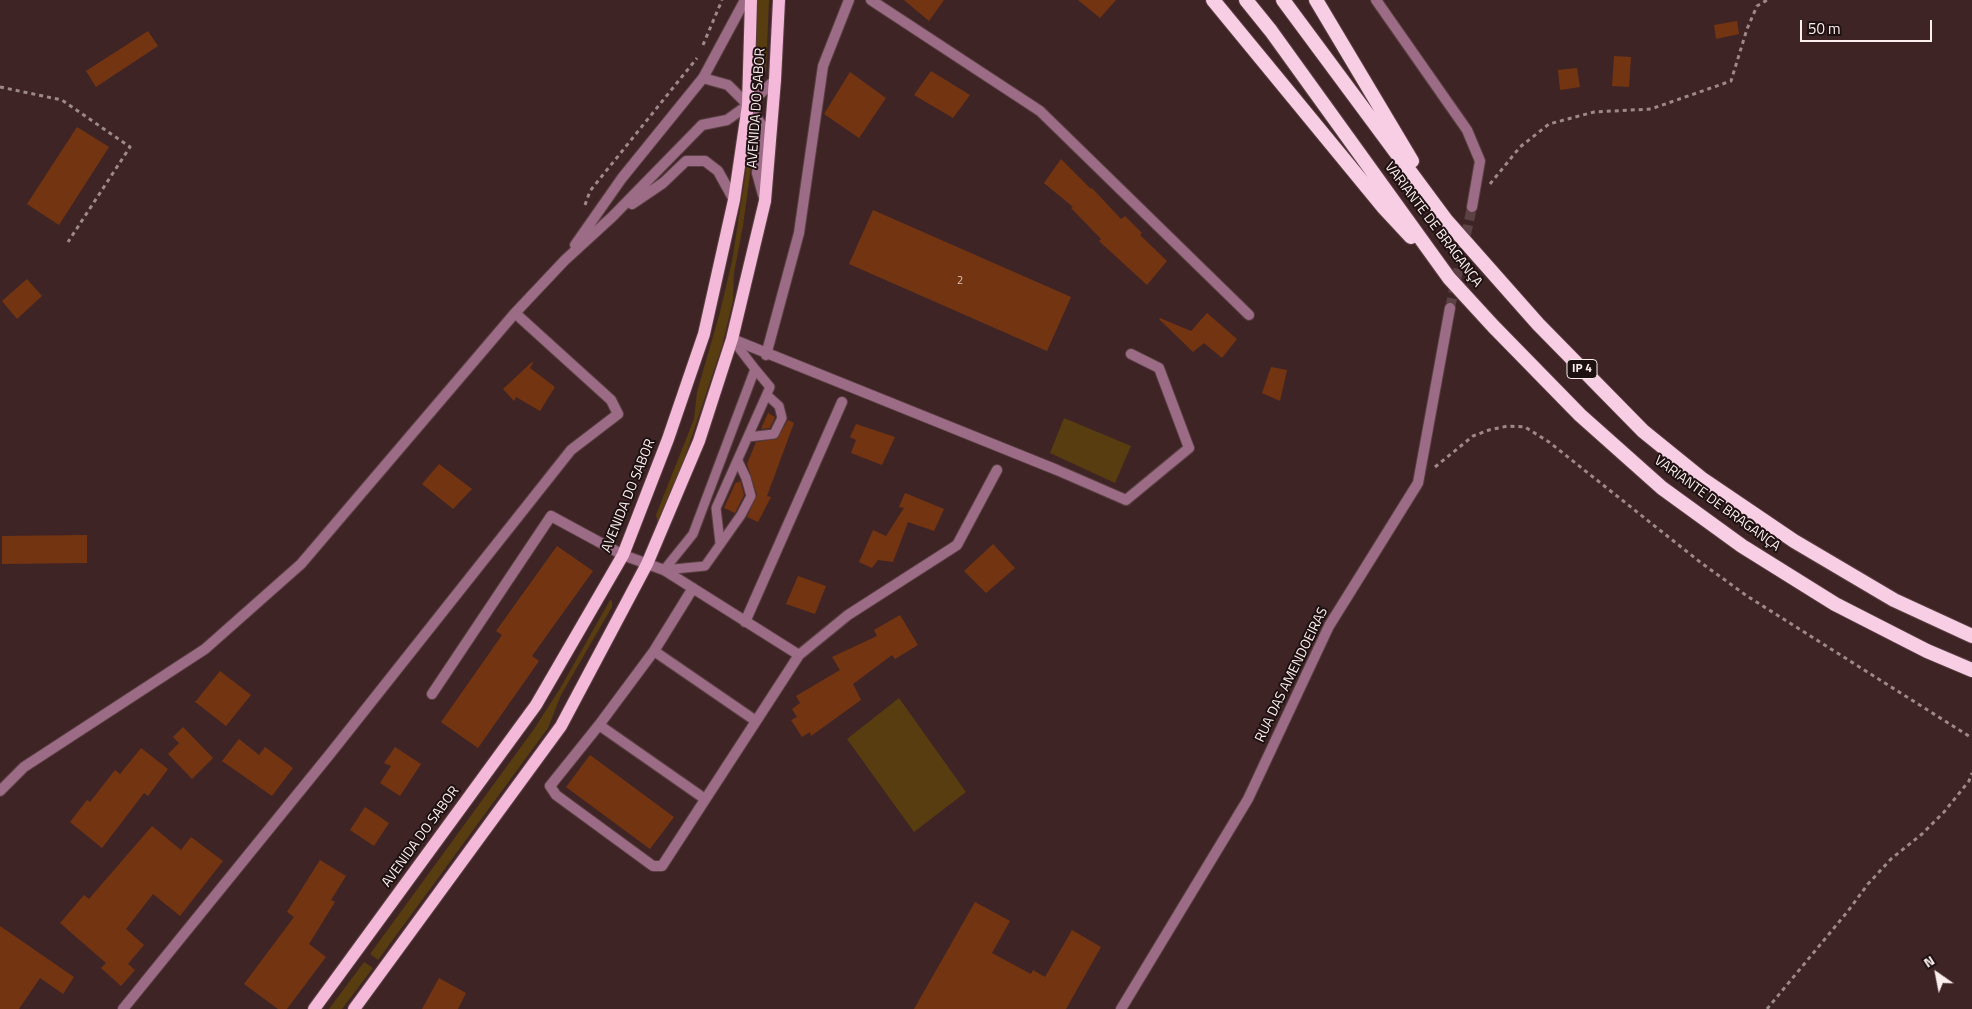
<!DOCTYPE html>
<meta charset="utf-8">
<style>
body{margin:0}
#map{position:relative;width:1972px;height:1009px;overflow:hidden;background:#3f2426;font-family:"Titillium Web",sans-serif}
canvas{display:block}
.north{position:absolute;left:1912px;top:949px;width:50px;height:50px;-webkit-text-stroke:4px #1e1112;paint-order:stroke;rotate:327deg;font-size:14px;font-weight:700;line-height:20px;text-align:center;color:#feefef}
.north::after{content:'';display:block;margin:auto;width:18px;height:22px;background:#feefef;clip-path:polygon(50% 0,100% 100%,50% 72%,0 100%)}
.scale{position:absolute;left:1800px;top:20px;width:132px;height:22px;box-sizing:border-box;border:2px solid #feefef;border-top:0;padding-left:6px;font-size:15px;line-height:18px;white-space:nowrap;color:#feefef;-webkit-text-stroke:4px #1e1112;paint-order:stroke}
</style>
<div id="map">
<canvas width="1972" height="1009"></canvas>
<div class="north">N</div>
<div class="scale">50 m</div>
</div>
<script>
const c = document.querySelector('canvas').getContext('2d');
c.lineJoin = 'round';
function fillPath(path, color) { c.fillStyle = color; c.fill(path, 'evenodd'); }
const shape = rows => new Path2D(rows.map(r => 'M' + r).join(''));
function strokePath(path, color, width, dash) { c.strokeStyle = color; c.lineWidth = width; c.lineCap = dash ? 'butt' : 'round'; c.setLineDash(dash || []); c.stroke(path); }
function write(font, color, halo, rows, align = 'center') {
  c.font = font + ' "Titillium Web",sans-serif'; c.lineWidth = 4; c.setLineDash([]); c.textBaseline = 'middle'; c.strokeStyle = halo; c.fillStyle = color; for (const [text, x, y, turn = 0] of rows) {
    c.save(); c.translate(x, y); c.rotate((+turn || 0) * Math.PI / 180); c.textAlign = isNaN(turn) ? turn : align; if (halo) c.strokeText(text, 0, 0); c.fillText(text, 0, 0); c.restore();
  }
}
fillPath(shape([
 [758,0,769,0,766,71,764,74,755,73],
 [755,137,743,226,734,273,733,301,722,346,682,466,658,525,656,515,694,419,697,392,720,312,732,261,751,138],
 [1064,418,1131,446,1115,483,1050,453],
 [610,600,612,601,612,607,561,695,548,728,378,960,370,954,534,729,561,687],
 [899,698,966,792,914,832,847,739],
 [364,962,373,968,342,1009,329,1009]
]), '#573d0f');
fillPath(shape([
 [904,0,944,0,929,21],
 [1078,0,1116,0,1100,18],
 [1737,21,1739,34,1716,39,1714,25],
 [148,31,158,46,96,87,86,71],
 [1614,56,1631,57,1629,87,1612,86],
 [1577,68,1580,87,1560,90,1558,70],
 [931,71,970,95,953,118,914,95],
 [850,72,886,98,859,138,824,114],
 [77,127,109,147,59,225,27,204],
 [1061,159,1091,189,1092,188,1121,219,1125,216,1142,233,1140,235,1167,261,1147,285,1099,241,1101,239,1071,208,1073,207,1044,183],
 [873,210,1071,297,1047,351,849,264],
 [27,279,42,296,17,319,2,301],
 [1207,313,1237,339,1222,358,1204,343,1193,352,1159,319,1160,318,1191,331],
 [532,362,533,363,530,368,555,387,540,411,516,397,514,401,503,389],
 [1271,367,1287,370,1280,401,1262,393],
 [768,413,775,417,770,428,761,429],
 [788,420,794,423,767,496,771,497,758,522,747,517,757,495,747,464,756,442,777,439],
 [856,424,895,437,882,465,851,453,856,440,850,437],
 [439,464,472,489,453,509,422,484],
 [740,480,744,495,735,513,724,508,736,482,739,483],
 [905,493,944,509,934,531,908,522,893,562,878,560,872,568,859,562,873,530,886,536,904,508,899,507],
 [87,535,87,563,2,564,2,536],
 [993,544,1015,568,986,593,964,571],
 [557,546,593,571,532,656,539,661,478,748,441,722,502,635,496,631],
 [798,576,826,586,815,614,786,604],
 [900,615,918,645,895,659,892,655,853,684,861,700,811,736,810,732,802,737,791,720,797,717,792,709,800,703,796,696,840,670,832,657,877,636,874,630],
 [220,671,251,695,226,726,194,701,196,701],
 [183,727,213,758,192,779,168,754,179,743,173,737],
 [239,739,259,755,265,747,293,768,272,796,222,761],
 [395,747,421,764,400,796,380,783,391,766,384,763],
 [141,748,168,769,148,796,144,793,102,848,70,822,87,800,90,802,115,770,120,774],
 [590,755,674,817,650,849,566,787],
 [365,807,389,823,374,846,350,830],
 [152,826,181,850,191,837,223,861,180,916,153,894,126,929,144,945,128,964,135,970,121,986,101,968,106,963,60,923,84,895,89,899],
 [320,860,346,876,331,900,335,902,309,944,326,957,287,1009,278,1009,244,984,294,917,287,912],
 [975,902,1010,921,992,953,1031,974,1033,970,1045,977,1072,930,1101,947,1066,1009,914,1009],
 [0,926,74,977,63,994,40,978,19,1009,0,1009],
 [439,978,466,993,458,1009,422,1009]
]), '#733511');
strokePath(shape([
 [1450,308,1472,207]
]), '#5c4244', 10, [10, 5]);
const service = shape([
 [748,437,774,434,782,418,779,406,767,395],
 [720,543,716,508,770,387,755,369],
 [664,570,693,534,755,369,732,339],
 [664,570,705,566,741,515,751,496,746,478,738,461]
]);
const minor = shape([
 [871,0,1040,111,1249,315],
 [1376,0,1467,130,1480,161,1472,207],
 [703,78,728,85,748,105,763,127,757,173,763,195],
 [632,204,663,183,686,161,705,161,718,171,734,200],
 [575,245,622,178,703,78,745,0],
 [732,339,1057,470,1126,500,1189,448,1159,368,1131,354],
 [766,355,799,233,823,66,849,0],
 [693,588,654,651,599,725,550,786,556,795,653,866,662,866,799,655],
 [745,622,842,402],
 [654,651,756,721],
 [432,694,551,516,623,555,664,570,799,655,848,615,957,545,997,470],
 [599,725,705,799],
 [0,791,24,767,205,649,301,564,515,313,565,260,612,217,702,125,727,120,748,105,775,80],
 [123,1009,330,754,571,450,618,414,611,400,515,313],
 [1121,1009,1248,799,1329,626,1418,483,1450,308]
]);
const primary = shape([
 [314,1009,536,705,623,555,668,439,704,334,734,200,748,105,751,0],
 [354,1009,561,726,647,564,699,441,732,339,765,201,775,80,779,0]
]);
const trunk = shape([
 [1213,0,1384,208,1411,237],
 [1246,0,1271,31,1449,278,1493,326,1580,415,1662,488,1742,546,1835,604,1927,651,1972,670],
 [1283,0,1446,220,1538,324,1643,431,1701,478,1794,541,1894,600,1972,636],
 [1316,0,1412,161]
]);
strokePath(service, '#5a4042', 11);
strokePath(minor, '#5a4042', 12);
strokePath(primary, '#5a4042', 14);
strokePath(trunk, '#5a4042', 16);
strokePath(shape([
 [703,45,722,0],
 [0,87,62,100,130,147,68,242],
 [1490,184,1520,147,1549,124,1594,112,1651,109,1731,81,1747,29,1757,6,1767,0],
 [585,205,590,191,697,58],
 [1435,467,1473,436,1489,430,1508,426,1525,427,1549,442,1700,562,1747,596,1972,738],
 [1767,1009,1848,911,1868,884,1891,859,1922,834,1944,812,1969,781,1972,773]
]), '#9e898a', 3, [4, 4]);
strokePath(service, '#9c6b86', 9);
strokePath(minor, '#9c6b86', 10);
strokePath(primary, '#f4b8d8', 12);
strokePath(trunk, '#f8cee4', 14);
write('11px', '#dbc0b8', null, [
 ["2",960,281]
]);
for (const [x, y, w] of [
 [1582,369,30]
]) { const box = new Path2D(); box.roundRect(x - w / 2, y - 9.5, w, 19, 4); c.fillStyle = '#1e1112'; c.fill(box); strokePath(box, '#feefef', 1); }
write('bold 12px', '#feefef', null, [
 ["IP 4",1582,369]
]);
write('14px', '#feefef', '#1e1112', [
 ["AVENIDA DO SABOR",757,108,-86],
 ["VARIANTE DE BRAGANÇA",1433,225,53],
 ["AVENIDA DO SABOR",629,496,-68],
 ["VARIANTE DE BRAGANÇA",1717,504,36],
 ["RUA DAS AMENDOEIRAS",1292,675,-64],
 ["AVENIDA DO SABOR",421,837,-54]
]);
</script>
